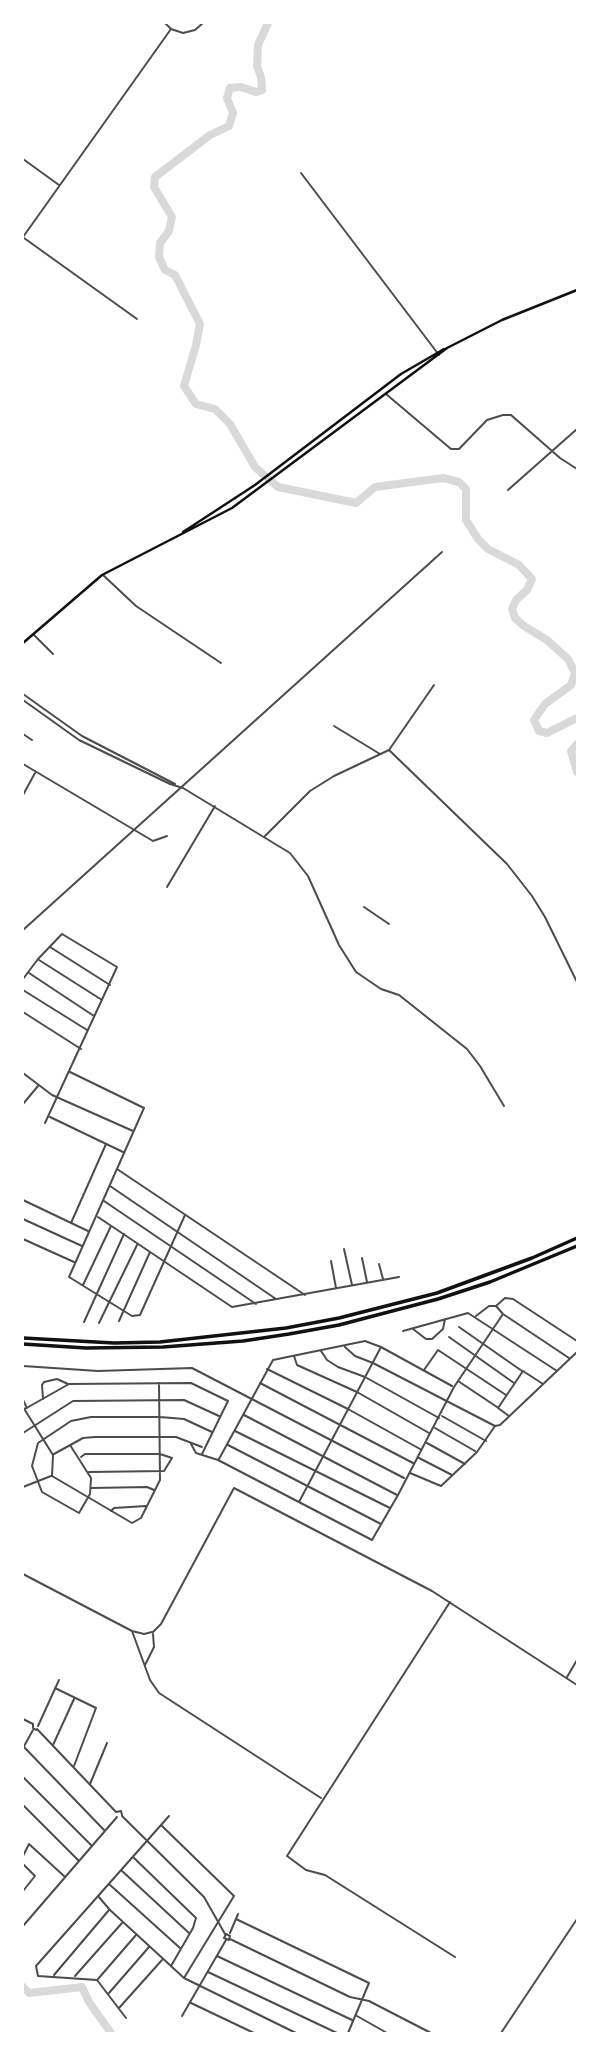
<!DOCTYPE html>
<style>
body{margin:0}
#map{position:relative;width:600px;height:2056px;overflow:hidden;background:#fff;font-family:Inter,sans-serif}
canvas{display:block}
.frame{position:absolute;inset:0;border:24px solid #fff;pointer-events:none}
</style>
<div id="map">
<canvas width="600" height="2056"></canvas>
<div class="frame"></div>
</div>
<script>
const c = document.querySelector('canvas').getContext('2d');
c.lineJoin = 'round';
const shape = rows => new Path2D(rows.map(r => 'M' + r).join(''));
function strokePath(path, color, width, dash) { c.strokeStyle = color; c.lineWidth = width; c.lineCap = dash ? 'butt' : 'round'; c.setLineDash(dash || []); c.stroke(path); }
strokePath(shape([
 [268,23,258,45,257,66,261,77,262,90,256,92,241,87,230,88,227,98,233,113,229,126,210,135,155,177,154,187,172,217,169,231,160,243,159,257,165,270,175,275,200,324,196,345,184,386,196,404,215,409,230,424,255,467,278,487,356,503,375,487,443,478,459,482,466,489,466,520,478,539,488,549,519,565,532,579,527,590,516,600,512,609,515,618,524,626,547,640,568,659,575,673,571,685,545,704,534,720,539,731,547,733,577,718],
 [577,744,571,751,577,772],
 [23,1987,29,1993,82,1987,89,2002,111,2033]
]), '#d9d9d9', 8);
strokePath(shape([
 [165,23,171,29,183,33,195,30,203,23],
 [23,159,59,185],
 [301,173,439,355],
 [23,237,171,29],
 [24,238,137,319],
 [386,394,451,449,459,449,487,420,503,415,511,415,560,458,577,469],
 [508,490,577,429],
 [103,575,136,606,221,663],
 [34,635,53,654],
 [23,694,82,736,175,784],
 [23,700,79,740,170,784,183,788,290,853,308,876,339,945,356,972,381,989,399,995,467,1049,480,1066,504,1106],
 [334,726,380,754],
 [23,734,32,740],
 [389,750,507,864,532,896,545,917,577,982],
 [23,764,153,841,167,836],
 [23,795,35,773],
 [265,836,310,791,334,776,389,750,434,685],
 [167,887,215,806],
 [364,907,389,924],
 [23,930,442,552],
 [50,947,110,985],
 [39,960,102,1000],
 [29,973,94,1016],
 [23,979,38,959,62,934,117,967,45,1123],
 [23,990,87,1030],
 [23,1012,81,1049],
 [70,1072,144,1108,69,1277,132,1316,140,1315,185,1215],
 [23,1073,52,1095,133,1131],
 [23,1104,38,1086],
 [50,1117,123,1152],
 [117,1169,305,1295],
 [110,1186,276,1299],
 [23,1200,88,1231],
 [104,1201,256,1304],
 [98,1217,232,1307,399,1277],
 [23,1219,82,1246],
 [71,1223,106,1144],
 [23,1239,74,1262],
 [344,1249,352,1285],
 [362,1258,367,1282],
 [331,1261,336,1288],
 [379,1264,383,1279],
 [83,1285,111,1226],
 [476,1316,489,1306,495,1306],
 [119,1321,150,1252],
 [84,1322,124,1234],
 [99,1323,137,1245],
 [459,1327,522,1371],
 [413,1329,426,1339,432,1339,443,1329,445,1319],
 [403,1331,468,1313,557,1371],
 [449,1337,514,1383],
 [345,1347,355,1356,373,1363,495,1426],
 [321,1351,327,1360,338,1367,365,1377,439,1418],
 [294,1356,297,1365,357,1392,429,1433],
 [569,1358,503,1314,496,1306,505,1298,513,1299,577,1341],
 [23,1366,98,1371,192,1368,404,1478],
 [267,1369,348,1409,420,1449],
 [424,1370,438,1350,506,1395],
 [458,1381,497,1407],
 [260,1383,413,1463],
 [43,1399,42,1385,44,1382,57,1379,68,1384],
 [23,1400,27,1408],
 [23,1407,53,1455,52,1476,132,1523,141,1518,160,1480,159,1383],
 [23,1410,69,1384,191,1383,228,1401,202,1454],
 [244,1415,397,1495],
 [442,1416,486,1441],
 [509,1416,498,1408,523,1371,543,1384],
 [435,1428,475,1451],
 [235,1431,390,1508],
 [23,1433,73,1401,184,1400,219,1416],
 [427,1443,465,1464],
 [191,1444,196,1453,218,1460,372,1540,398,1495,454,1387,503,1314],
 [70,1445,91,1478,90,1494,79,1513,42,1492,32,1466,38,1443,71,1421,91,1417,160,1417,184,1419,212,1432],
 [228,1445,381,1524],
 [54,1454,83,1438,95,1437,176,1437,202,1447],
 [81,1457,85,1454,160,1454,172,1458,164,1471,89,1472],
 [419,1458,452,1475],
 [219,1459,273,1360,365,1341,381,1347,452,1386],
 [410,1473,441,1486,477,1452,495,1426,500,1425,577,1352],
 [23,1487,51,1476],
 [91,1488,147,1487,154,1490],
 [299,1502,381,1347],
 [111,1511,114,1508,146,1506],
 [23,1574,132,1631,144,1634,152,1632],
 [450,1602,287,1856,306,1870,325,1875,455,1957],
 [132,1631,150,1680,159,1693,321,1798],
 [153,1632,161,1624,234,1488,432,1591,577,1685],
 [145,1665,154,1647,153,1634],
 [567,1677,577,1660],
 [55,1688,96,1708,74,1766],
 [23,1719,33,1724,33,1728,36,1730],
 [38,1726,59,1680],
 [37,1729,116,1812,121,1811,122,1815],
 [53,1745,74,1699],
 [24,1747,105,1831],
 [23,1748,33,1730],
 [23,1777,91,1845],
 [90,1784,107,1743],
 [23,1805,79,1861],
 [122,1816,204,1897,225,1934],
 [161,1825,234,1896,184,1978],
 [23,1856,29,1844,64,1876],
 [133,1857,196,1918,193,1928,171,1966],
 [23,1864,35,1876,23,1891],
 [121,1870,189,1933],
 [109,1884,180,1948],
 [98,1896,110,1910,184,1978,296,2033],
 [236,1919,369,1983,348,2033],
 [23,1926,117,1817],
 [230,1933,238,1914],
 [226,1934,230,1936,229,1940,224,1938,226,1934],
 [230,1939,350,1997,369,2001,431,2033],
 [217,1956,352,2020],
 [208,1972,337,2033],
 [54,1975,109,1910],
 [75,1976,122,1923],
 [98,1979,136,1935],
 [109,1993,149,1947],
 [191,2003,254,2033],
 [119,2008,162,1960],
 [182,2016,226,1940],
 [357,2016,387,2033],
 [126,2018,97,1980,38,1976,36,1966,169,1816],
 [501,2033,577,1919]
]), '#4c4c4c', 2);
strokePath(shape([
 [183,532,255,485,401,374,444,349],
 [23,643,102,575,232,508,447,348,502,320,577,290]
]), '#111', 2.5);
strokePath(shape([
 [23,1338,114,1343,160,1342,286,1328,339,1318,437,1293,532,1258,577,1238],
 [23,1344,86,1348,163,1347,243,1341,289,1334,339,1325,438,1299,490,1282,577,1246]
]), '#111', 3.5);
</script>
